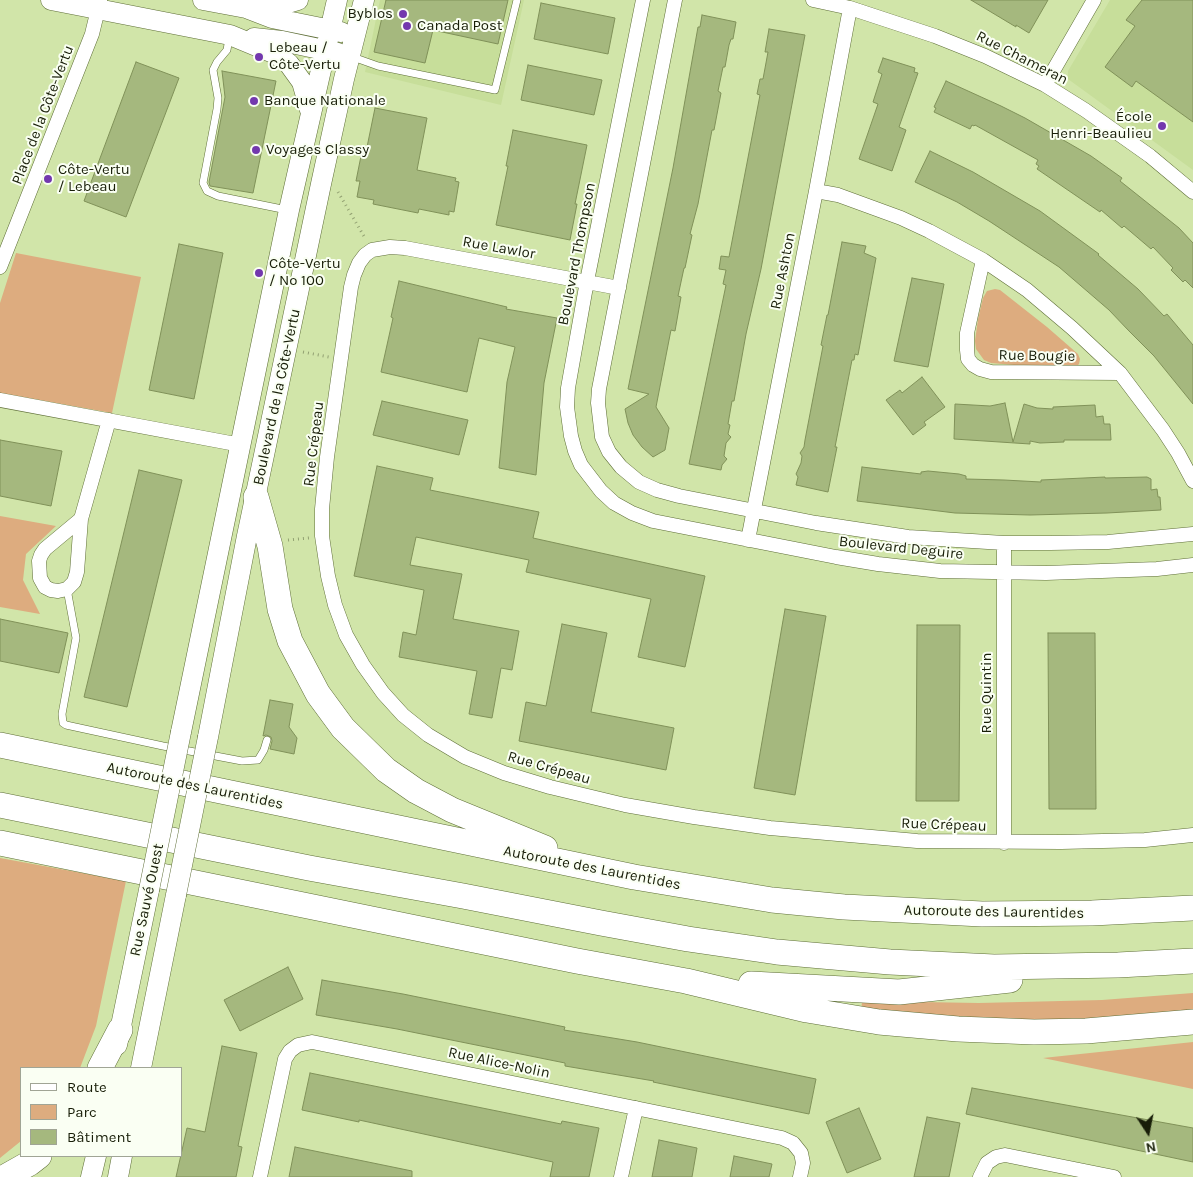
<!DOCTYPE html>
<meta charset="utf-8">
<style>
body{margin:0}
#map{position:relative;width:1193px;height:1177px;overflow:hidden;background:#d1e5a9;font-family:Karla,sans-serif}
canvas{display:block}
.legend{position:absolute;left:20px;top:1067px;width:162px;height:90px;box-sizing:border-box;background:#fafff3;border:1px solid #a0a595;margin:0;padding:6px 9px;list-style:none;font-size:15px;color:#181e08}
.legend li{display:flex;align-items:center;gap:10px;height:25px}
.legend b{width:25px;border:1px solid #a0a595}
.north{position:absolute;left:1123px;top:1107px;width:50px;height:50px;-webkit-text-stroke:4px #fafff3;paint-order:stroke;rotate:169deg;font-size:14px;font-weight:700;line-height:20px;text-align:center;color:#181e08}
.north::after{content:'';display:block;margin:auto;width:18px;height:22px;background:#181e08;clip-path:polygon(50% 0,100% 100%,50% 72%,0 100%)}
</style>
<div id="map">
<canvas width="1193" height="1177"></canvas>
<ul class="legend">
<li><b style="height:6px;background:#fff"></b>Route</li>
<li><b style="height:14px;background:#ddac7f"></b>Parc</li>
<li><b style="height:14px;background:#a5b87e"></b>Bâtiment</li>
</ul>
<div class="north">N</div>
</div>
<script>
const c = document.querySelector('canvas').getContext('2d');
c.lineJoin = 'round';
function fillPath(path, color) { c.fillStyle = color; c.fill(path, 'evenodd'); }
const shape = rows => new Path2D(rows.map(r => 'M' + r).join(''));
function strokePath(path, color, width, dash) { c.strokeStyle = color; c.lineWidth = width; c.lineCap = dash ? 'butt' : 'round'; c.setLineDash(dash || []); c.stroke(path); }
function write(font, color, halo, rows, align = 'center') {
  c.font = font + ' Karla,sans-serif'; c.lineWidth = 4; c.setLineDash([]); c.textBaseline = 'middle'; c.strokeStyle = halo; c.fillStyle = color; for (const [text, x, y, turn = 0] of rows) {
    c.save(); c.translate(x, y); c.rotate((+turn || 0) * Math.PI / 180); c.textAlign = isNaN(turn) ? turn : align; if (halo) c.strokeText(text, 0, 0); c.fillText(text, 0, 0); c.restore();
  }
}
fillPath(shape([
 [380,0,524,0,501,105,365,72],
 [1110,0,1193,0,1193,170,1068,79,1068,71]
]), '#c7de9a');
fillPath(shape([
 [16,253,141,277,112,413,0,393,0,303],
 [995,289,1000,290,1047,327,1078,354,1080,359,1079,364,1078,365,1014,365,991,363,984,360,976,349,975,341,978,319,983,298,987,291],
 [0,516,56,526,26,554,23,580,40,614,0,607],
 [0,858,126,881,96,1026,80,1068,21,1068,21,1141,0,1158],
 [1193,993,1193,1017,1128,1023,861,1013,862,1001,979,1003,1102,1000],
 [1193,1042,1193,1089,1043,1058]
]), '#ddac7f');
const building = shape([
 [386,0,508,0,498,44,433,30,425,63,374,52,386,0],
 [971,0,1048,0,1029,33,1016,25,1016,27,971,0],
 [1142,0,1193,0,1193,122,1136,81,1132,87,1105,67,1135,26,1126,20,1142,0],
 [541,3,615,18,608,54,534,39,541,3],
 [702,15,736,22,733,39,731,39,729,45,725,67,723,67,718,91,721,93,714,130,712,130,698,204,690,234,692,235,685,268,684,268,678,296,681,297,675,331,671,330,670,335,656,407,669,428,665,450,653,457,642,447,633,435,628,423,625,409,649,394,628,389,673,168,698,27,700,27,702,15],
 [769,29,805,35,761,269,746,334,734,401,732,401,728,424,730,425,728,434,731,437,726,443,724,456,727,459,722,465,721,470,689,464,726,285,723,284,726,270,719,269,721,256,729,257,760,95,757,94,760,79,763,79,768,52,765,52,769,29],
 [883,58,915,68,914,72,918,73,899,127,906,130,892,171,859,159,878,104,873,102,882,74,878,72,883,58],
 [136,62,179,78,126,217,84,201,136,62],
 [528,65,602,80,594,115,521,100,528,65],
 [222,71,276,81,253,193,210,186,209,182,225,97,222,71],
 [946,81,1001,106,1025,118,1091,156,1122,178,1120,181,1179,228,1193,243,1193,288,1185,280,1183,282,1171,270,1173,268,1153,247,1151,249,1124,226,1122,228,1101,210,1100,212,1037,169,1039,166,1036,164,1038,160,975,125,974,126,972,125,970,129,934,112,936,108,934,107,946,81],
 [375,108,427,118,417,170,456,178,455,181,459,182,454,212,449,211,449,215,419,209,418,213,373,204,374,200,357,197,360,181,356,181,362,151,366,152,375,108],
 [513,130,587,145,575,204,577,204,570,240,496,225,508,166,506,166,513,130],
 [930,151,973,172,1040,211,1099,254,1098,255,1138,289,1164,316,1167,314,1193,345,1193,404,1154,356,1129,331,1109,310,1059,267,989,221,957,202,915,182,930,151],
 [842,242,866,246,864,253,876,258,858,355,855,354,854,360,852,360,835,447,837,447,828,492,796,485,798,477,796,474,801,463,802,456,800,453,804,447,805,440,823,346,821,345,827,315,828,315,842,242],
 [179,244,223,253,194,399,149,390,179,244],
 [912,278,944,284,928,367,894,361,912,278],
 [399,281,507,307,506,309,557,318,544,383,536,475,499,468,507,382,515,347,479,338,467,392,381,372,393,318,391,317,399,281],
 [922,377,945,407,924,422,926,425,913,435,886,400,900,390,902,393,922,377],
 [382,401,468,420,459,455,373,435,382,401],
 [1005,403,1013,442,1024,404,1037,408,1053,409,1053,407,1095,405,1096,417,1103,416,1104,424,1110,424,1111,440,1064,440,1064,442,1040,443,1030,441,1030,444,954,439,955,404,990,406,1005,403],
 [0,440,62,451,51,506,0,496,0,440],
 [377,466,433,478,430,490,539,512,533,538,705,576,685,667,638,657,651,599,526,572,529,560,416,537,410,565,462,574,453,619,519,631,512,670,501,668,492,718,469,714,477,671,399,657,403,632,416,635,424,590,354,576,377,466],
 [862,467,921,474,921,472,928,471,959,474,966,476,966,479,1004,480,1041,482,1041,480,1105,477,1105,478,1147,477,1151,479,1151,490,1157,489,1158,497,1160,497,1161,510,1107,513,1030,515,955,513,857,501,862,467],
 [139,470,182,480,127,707,84,697,139,470],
 [785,609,826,616,795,795,754,788,785,609],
 [0,619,68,633,59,673,0,661,0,619],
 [562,624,607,633,591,712,674,728,666,770,519,741,526,702,546,706,562,624],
 [917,625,960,625,959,801,916,801,917,625],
 [1048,633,1095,633,1096,809,1049,809,1048,633],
 [270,700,293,704,289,727,297,738,294,754,270,749,272,741,271,737,266,735,263,736,270,700],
 [288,967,303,999,240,1031,224,1000,288,967],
 [322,980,403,994,565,1027,564,1030,637,1042,816,1079,809,1114,653,1082,654,1081,565,1066,565,1063,397,1029,316,1015,322,980],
 [222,1046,257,1053,238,1146,242,1147,236,1177,176,1177,187,1128,205,1132,222,1046],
 [310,1073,561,1124,562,1121,599,1128,589,1177,550,1177,553,1162,359,1120,359,1122,302,1110,310,1073],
 [972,1088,1193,1128,1193,1162,966,1114,972,1088],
 [859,1108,881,1159,847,1173,826,1122,859,1108],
 [927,1117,960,1123,949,1177,914,1177,927,1117],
 [659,1140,697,1148,692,1177,652,1177,659,1140],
 [295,1147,412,1171,412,1177,289,1177,295,1147],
 [734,1156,772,1164,769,1177,730,1177,734,1156]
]);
fillPath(building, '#a5b87e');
strokePath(building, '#809159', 1);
const lane = shape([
 [229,38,227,50,217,62,213,70,218,98,217,109,203,183,207,191,218,196,287,210],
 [350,56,378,66,495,90,517,0],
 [67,589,76,638,62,714,63,723,66,725,163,746,242,761,258,760,264,750,267,740]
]);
const street = shape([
 [643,0,587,281,568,388,567,407,571,436,575,451,581,465,601,491,614,503,632,513,653,521,836,557,878,564,940,571,1046,573,1157,569,1193,565],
 [675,0,599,389,598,403,602,437,609,452,621,467,639,482,657,490,679,496,816,523,908,537,1004,543,1050,543,1108,542,1193,534],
 [813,0,850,8,935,36,985,56,1045,85,1085,110,1150,156,1193,192],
 [1045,85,1094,0],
 [816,191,838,195,901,218,929,231,983,260,1027,290,1072,328,1120,373,1163,430,1178,453,1193,481],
 [983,260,967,333,967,350,968,359,973,365,980,369,991,372,1120,373],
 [0,267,92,34,100,1],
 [619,288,405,248,390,247,372,250,365,255,359,263,354,275,351,287,327,457,322,509,322,536,328,576,335,605,346,635,363,665,383,693,403,715,428,735,465,757,504,773,550,787,625,805,694,817,770,828,917,841,1061,842,1145,840,1193,835],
 [0,400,241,445],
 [81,519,45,549,41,555,39,561,40,578,45,587,51,590,58,591,67,589,74,582,77,572,81,519,109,420],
 [748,540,816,191,850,8],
 [1004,843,1004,543],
 [260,1177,285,1059,290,1051,298,1045,312,1042,782,1138,793,1143,801,1153,803,1163,800,1177],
 [621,1177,636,1108],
 [980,1177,987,1163,996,1157,1005,1155,1114,1177]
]);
const secondary = shape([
 [51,0,230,35,276,54,289,64,302,82,310,110],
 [203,0,246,8,272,18,341,32],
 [253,8,275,7,298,0],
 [254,38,282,41,338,53],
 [181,732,289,210,337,0],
 [208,737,247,536,321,184,344,79,364,0],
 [117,1045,149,890],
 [141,1068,176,895],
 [91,1177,96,1156],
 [118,1177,122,1156]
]);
const highway = shape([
 [256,497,270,546,280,609,290,641,318,694,343,728,386,770,416,791,452,810,545,848],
 [0,745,634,877,772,900,844,907,982,914,1092,913,1193,908],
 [0,805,309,868,463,896,601,923,688,939,777,952,890,962,994,967,1118,965,1193,961],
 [0,843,577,961,686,981,807,1010,879,1022,958,1029,1034,1032,1086,1031,1193,1022],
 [751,984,899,992,1010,980],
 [100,1068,120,1030],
 [5,1177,30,1163,39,1156]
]);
strokePath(lane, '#5f6f38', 8);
strokePath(street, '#5f6f38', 15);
strokePath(secondary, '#5f6f38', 21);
strokePath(highway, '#5f6f38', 26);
strokePath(shape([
 [338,192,365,238],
 [303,352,329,357],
 [288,540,309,538]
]), '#92a172', 3, [1, 4]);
strokePath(lane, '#fff', 7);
strokePath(street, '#fff', 14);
strokePath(secondary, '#fff', 20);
strokePath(highway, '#fff', 25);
const secondaryBridge = shape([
 [149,890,181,732],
 [176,895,208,737]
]);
strokePath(secondaryBridge, '#5f6f38', 21, []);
strokePath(secondaryBridge, '#fff', 20);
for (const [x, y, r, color] of [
 [403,14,5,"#7338ae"],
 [407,26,5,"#7338ae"],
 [259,57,5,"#7338ae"],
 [254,101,5,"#7338ae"],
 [1162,126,5,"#7338ae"],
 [256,150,5,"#7338ae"],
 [48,179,5,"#7338ae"],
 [259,273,5,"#7338ae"]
]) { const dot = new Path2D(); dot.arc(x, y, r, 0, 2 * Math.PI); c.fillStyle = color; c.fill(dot); strokePath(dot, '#fafff3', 2); }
write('15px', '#181e08', '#fafff3', [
 ["Byblos",393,14,"right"],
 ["Canada Post",417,26],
 ["Lebeau /",269,48],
 ["Côte-Vertu",269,65],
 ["Banque Nationale",264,101],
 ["École",1152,117,"right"],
 ["Henri-Beaulieu",1152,134,"right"],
 ["Voyages Classy",266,150],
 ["Côte-Vertu",58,170],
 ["/ Lebeau",58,187],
 ["Côte-Vertu",269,264],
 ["/ No 100",269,281]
], 'left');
write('15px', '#181e08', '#fafff3', [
 ["Rue Chameran",1022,58,27],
 ["Place de la Côte-Vertu",43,115,-69],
 ["Rue Lawlor",499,248,10],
 ["Boulevard Thompson",577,254,-79],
 ["Rue Ashton",783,271,-79],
 ["Rue Bougie",1037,356,1],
 ["Boulevard de la Côte-Vertu",277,397,-78],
 ["Rue Crépeau",314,444,-83],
 ["Boulevard Deguire",901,548,6],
 ["Rue Quintin",987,693,-90],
 ["Rue Crépeau",549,768,16],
 ["Autoroute des Laurentides",195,786,12],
 ["Rue Crépeau",944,825,2],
 ["Autoroute des Laurentides",592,868,11],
 ["Rue Sauvé Ouest",147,900,-78],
 ["Autoroute des Laurentides",994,912,1],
 ["Rue Alice-Nolin",499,1063,12]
]);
</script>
